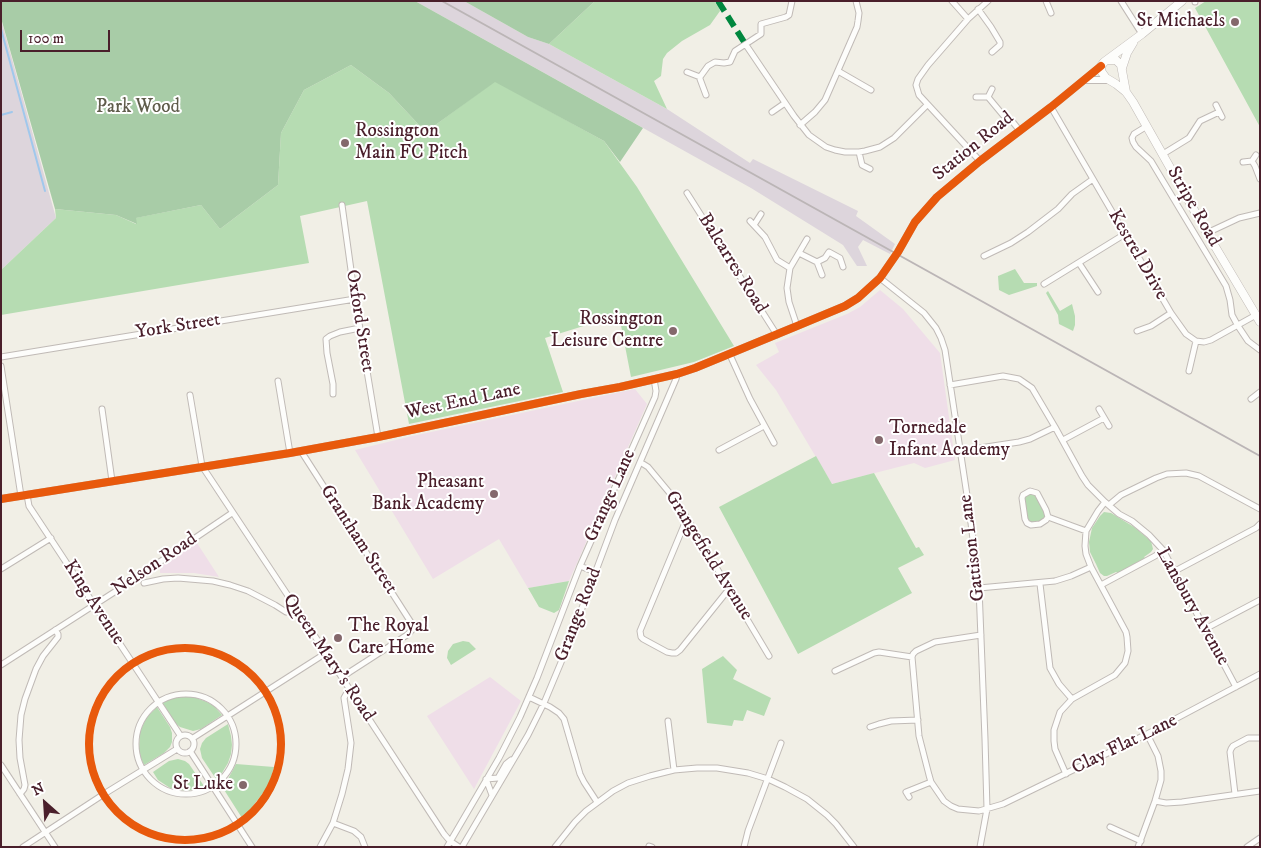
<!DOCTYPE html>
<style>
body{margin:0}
#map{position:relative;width:1261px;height:848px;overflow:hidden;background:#f1efe6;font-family:"IM FELL DW Pica",serif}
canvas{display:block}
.frame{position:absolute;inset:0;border:2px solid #4a1f2b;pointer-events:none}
.north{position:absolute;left:20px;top:778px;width:50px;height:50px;-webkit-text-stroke:4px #fff;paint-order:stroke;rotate:334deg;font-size:14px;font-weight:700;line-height:20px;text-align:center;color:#4a1f2b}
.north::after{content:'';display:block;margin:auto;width:18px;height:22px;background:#4a1f2b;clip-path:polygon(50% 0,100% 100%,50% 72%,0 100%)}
.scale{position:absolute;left:20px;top:30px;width:90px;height:22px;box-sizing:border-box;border:2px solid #4a1f2b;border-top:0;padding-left:6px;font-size:15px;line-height:18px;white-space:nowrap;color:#4a1f2b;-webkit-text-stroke:4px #fff;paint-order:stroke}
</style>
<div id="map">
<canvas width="1261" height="848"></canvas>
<div class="frame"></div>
<div class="north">N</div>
<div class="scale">100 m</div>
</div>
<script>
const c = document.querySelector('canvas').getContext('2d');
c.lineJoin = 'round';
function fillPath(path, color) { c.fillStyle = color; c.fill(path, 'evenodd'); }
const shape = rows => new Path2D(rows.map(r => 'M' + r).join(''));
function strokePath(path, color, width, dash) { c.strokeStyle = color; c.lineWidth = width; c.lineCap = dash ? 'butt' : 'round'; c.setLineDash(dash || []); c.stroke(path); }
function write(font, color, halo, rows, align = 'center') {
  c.font = font + ' "IM FELL DW Pica",serif'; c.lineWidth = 4; c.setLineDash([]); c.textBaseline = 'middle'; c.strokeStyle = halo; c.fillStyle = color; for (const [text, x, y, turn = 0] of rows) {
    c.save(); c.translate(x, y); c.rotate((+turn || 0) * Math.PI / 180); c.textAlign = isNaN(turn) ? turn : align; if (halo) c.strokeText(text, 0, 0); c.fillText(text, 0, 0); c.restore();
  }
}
fillPath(shape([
 [880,290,903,309,940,353,955,460,925,468,914,463,832,484,776,390,756,365,779,352,775,343,847,314,860,307],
 [635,389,647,404,569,581,528,588,499,539,433,579,355,450,412,436],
 [197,543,219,577,194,573,160,573,160,567],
 [490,677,521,701,474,789,427,716]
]), '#efdee8');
fillPath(shape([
 [415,1,464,1,528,37,549,44,667,109,750,163,753,159,858,211,856,216,895,244,890,254,863,240,858,247,867,266,857,266,843,245,751,188],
 [1,19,56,218,1,270]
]), '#ddd5dc');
fillPath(shape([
 [595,1,714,1,719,8,720,11,710,25,682,41,667,53,663,59,661,76,654,81,667,109,549,44],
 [1206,1,1260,1,1260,127,1195,8],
 [351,65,389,93,419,125,434,126,495,81,604,141,637,187,734,346,694,362,631,377,619,315,545,338,563,392,409,424,367,201,300,216,309,263,1,315,1,270,56,218,55,209,116,215,136,224,135,218,201,205,220,229,278,185,281,133,304,90],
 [1015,269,1024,283,1037,283,1037,286,1009,295,999,290,998,276],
 [1048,291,1060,311,1072,304,1075,316,1075,325,1073,331,1059,324,1058,315,1046,293],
 [816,456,832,484,874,473,916,548,919,547,924,555,898,568,912,593,798,654,719,507],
 [1034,492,1048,514,1044,521,1027,523,1023,495],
 [1104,512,1111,513,1134,527,1151,541,1153,549,1151,552,1144,557,1145,558,1118,573,1116,572,1107,576,1104,576,1100,573,1096,564,1090,552,1089,542,1092,528,1100,516],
 [569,581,559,610,554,613,539,607,528,588],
 [463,641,469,642,476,649,451,665,447,658,448,651,453,644],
 [723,656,737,670,733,679,771,698,764,716,747,710,743,721,734,720,732,726,707,723,702,669],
 [191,696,207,702,214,706,222,715,201,729,193,731,180,727,175,723,162,702,174,697],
 [157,707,170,727,172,733,172,742,170,747,164,753,144,765,141,758,139,749,140,732,146,718],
 [228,724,231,736,232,745,231,754,228,763,222,773,216,779,202,758,200,749,202,743,206,738],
 [178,759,185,761,189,764,204,786,195,789,187,791,170,788,158,780,153,772,169,761],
 [236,764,274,767,269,785,250,810,242,818,221,785,228,779]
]), '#b6dcb2');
fillPath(shape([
 [1,1,415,1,643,128,620,162,604,141,495,82,434,126,419,125,389,93,351,65,304,90,281,133,278,185,220,229,201,205,136,218,137,224,116,215,55,209,1,18],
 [464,1,595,1,549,44,528,37]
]), '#a8cca7');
strokePath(shape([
 [1,29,45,191],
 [1,115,12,112]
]), '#a0c8ec', 2);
const minor = shape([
 [952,1,968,19],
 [1046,1,1051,13],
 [1121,1,1142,34],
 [1195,2,1195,1],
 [978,9,991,27,1000,42,1000,45,992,52],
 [746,45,794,116,809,135,826,147,835,150,845,152,859,152,865,151,880,147,894,138,927,105],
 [838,71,871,90],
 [687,72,700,77],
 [992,89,988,97,1003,115,1012,121,1020,131],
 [706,95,700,79,700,77,708,66,715,62,724,63,730,62,735,51,761,34,761,24,786,17,789,15,792,1],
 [976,97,988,97],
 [1216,105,1222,117],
 [1051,107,1171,313,1186,334,1196,341,1204,342,1211,340,1256,315],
 [772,112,785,103],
 [800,125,815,112,825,100,857,27,858,21,859,13,856,1],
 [1147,126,1134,134,1132,138,1133,142,1136,147,1151,161,1226,286,1230,300,1232,315,1238,326,1248,341,1260,350],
 [859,152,862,165,870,169],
 [1163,154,1189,138,1200,121,1219,112],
 [980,161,919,95,916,85,918,79,928,65,968,19,988,1],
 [1252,161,1255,166,1260,179],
 [1243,162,1252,161,1256,155],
 [687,193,777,335],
 [342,205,355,299,378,437],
 [750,221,765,237,777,260,790,268],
 [754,225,761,214],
 [1207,233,1239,218,1260,213],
 [799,253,817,262],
 [984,256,1011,243,1028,232,1058,209,1072,194,1093,179],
 [1079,263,1098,292],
 [822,275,817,262,825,258,829,252,840,258,843,267],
 [880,278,924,313,936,328,941,338,945,350,970,515,979,588,985,739,987,809,980,847],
 [1044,284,1125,234],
 [797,326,789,302,787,288,790,268,807,239],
 [1137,331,1151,326,1171,313],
 [730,355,750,399,774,443],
 [1,357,355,299],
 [1,366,21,496],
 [1189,371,1196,341],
 [278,381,290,453],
 [950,385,1003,376,1019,379,1032,388,1055,427,1082,476,1088,485,1105,502,1119,514,1132,521,1149,535,1163,550,1236,687],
 [333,394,333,384,327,353,326,339,330,336,340,332,360,328],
 [190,395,202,466,326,653,444,834,450,841,459,847],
 [1251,399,1260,392],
 [102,409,112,481],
 [1099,409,1109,426],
 [1063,440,1104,418],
 [719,450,764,426],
 [301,451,412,624,412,630,407,635,342,677],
 [960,451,1019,442,1030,439,1055,427],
 [640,462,648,467,678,503,769,656],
 [27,495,29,506,180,735],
 [1109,505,1121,495,1156,478,1167,474,1186,473,1199,476,1260,509],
 [1048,517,1046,510,1037,493,1030,491,1023,495,1022,498,1025,519,1027,523,1031,525,1040,524,1046,520,1048,517,1086,531],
 [687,518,640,631,641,637,643,639,667,652,672,653,676,653,680,650,729,589],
 [580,566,595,572],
 [1,569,51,538],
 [1175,571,1256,528,1260,524],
 [144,583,163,579,178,578,213,581,230,585,248,591,275,605,286,612,288,612,295,608],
 [1040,584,1050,668,1059,684,1072,699],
 [1101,585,1155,556,1163,550],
 [979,588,1055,581,1071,576,1091,567],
 [1205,629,1260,600],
 [981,635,935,642,916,651,913,654,912,657,919,736,929,775,931,782,944,801,951,806,958,809,979,811,1003,804,1147,734,1260,674],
 '89 744a96 96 0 1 1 192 0a96 96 0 1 1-192 0Z',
 [1,665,130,582,232,513],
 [835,671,874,653,879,652,912,657],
 '136 744a50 50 0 1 1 100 0a50 50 0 1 1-100 0Z',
 [529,697,550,707,559,713,564,719,580,774,584,782,597,802],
 [668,721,674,770],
 [870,727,879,724,891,721,918,720],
 '176 744a9 9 0 1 1 18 0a9 9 0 1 1-18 0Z',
 [193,738,326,653],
 [190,751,252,847],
 [1,765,55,847],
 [1066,774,1055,749,1054,741,1054,730,1060,712,1072,699,1115,675,1125,663,1128,651,1127,637,1126,632,1091,567,1086,554,1085,546,1086,531,1098,511,1105,502],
 [20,794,24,789,25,785,20,758,19,740,21,715,25,699,36,669,43,656,58,637,58,634,55,630],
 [1235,794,1230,752,1231,749,1233,746,1248,738,1260,738],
 [492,795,486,779,498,778,506,764,511,760],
 [909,797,906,792,931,782],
 [1155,801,1166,803,1182,802,1260,791],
 [333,823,354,831,361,837,365,847],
 [1110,827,1141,841],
 [649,846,652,847],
 [23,847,104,794,177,749],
 [320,847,333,823,342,794,348,769,351,743,344,698,349,689],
 [447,847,499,758,520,717,537,678,580,566,655,397,656,391,654,379],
 [462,847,528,735,544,703,567,648,615,520,676,379,677,374],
 [555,847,575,822,586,811,613,791,628,783,650,776,674,770,697,768,717,768,748,773,768,779,785,787,807,799,827,815,836,824,854,847],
 [744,847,748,831,781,743],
 [1138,847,1155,801,1161,780,1161,771,1158,756,1147,734],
 [1247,847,1260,838]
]);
const tertiary = shape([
 [1085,80,1108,80],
 [1,499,290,453,378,437,581,394,620,387,677,374,695,368,797,326,845,306,858,298,880,278,898,252,915,222,937,197,980,161,1051,107,1101,66]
]);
const secondary = shape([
 [1182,1,1142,34,1104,62,1101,66,1101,71,1106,78,1116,84,1126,92,1133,102,1207,233,1260,322],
 [1108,60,1116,60,1121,65,1126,92],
 [1122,68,1127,53,1133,43]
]);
strokePath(minor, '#c0bab6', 7);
strokePath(tertiary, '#c0bab6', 8);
strokePath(secondary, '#c0bab6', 9);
strokePath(minor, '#fdfdfb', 5);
strokePath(tertiary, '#fdfdfb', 6);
strokePath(secondary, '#fdfdfb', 8);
strokePath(shape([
 [442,1,1260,456]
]), '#bbb5b6', 2);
strokePath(shape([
 [718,1,746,45]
]), '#00873e', 6, [12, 6]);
strokePath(shape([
 [1,499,290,453,378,437,581,394,620,387,677,374,695,368,797,326,845,306,858,298,880,278,898,252,915,222,937,197,980,161,1051,107,1101,66],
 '89 744a96 96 0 1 1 192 0a96 96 0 1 1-192 0Z'
]), '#e8590c', 8);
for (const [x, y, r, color] of [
 [1235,22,5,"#84686c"],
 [345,143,5,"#84686c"],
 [673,331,5,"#84686c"],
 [879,440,5,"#84686c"],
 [494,494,5,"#84686c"],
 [338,638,5,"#84686c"],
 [243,785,5,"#84686c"]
]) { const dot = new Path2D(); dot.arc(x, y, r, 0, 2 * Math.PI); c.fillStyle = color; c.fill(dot); strokePath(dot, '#fff', 2); }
write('19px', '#4a1f2b', '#fff', [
 ["St Michaels",1225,22],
 ["Rossington",355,132,"left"],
 ["Main FC Pitch",355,154,"left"],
 ["Rossington",663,320],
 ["Leisure Centre",663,342],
 ["Tornedale",889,429,"left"],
 ["Infant Academy",889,451,"left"],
 ["Pheasant",484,483],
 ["Bank Academy",484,505],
 ["The Royal",348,627,"left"],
 ["Care Home",348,649,"left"],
 ["St Luke",233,785]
], 'right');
write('19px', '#5f5c4b', '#fff', [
 ["Park Wood",138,108]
]);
write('19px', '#4a1f2b', '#fff', [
 ["Station Road",974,147,-39],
 ["Stripe Road",1193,207,60],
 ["Kestrel Drive",1137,255,60],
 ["Balcarres Road",732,264,58],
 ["Oxford Street",359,321,81],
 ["York Street",178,327,-9],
 ["West End Lane",463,402,-12],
 ["Grange Lane",611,496,-66],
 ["Grantham Street",358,540,57],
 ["Gattison Lane",973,548,-97],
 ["Grangefield Avenue",708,556,58],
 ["Nelson Road",155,565,-34],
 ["King Avenue",93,603,57],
 ["Lansbury Avenue",1192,607,61],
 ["Grange Road",579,615,-69],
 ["Queen Mary's Road",328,658,56],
 ["Clay Flat Lane",1125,745,-26]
]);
</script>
